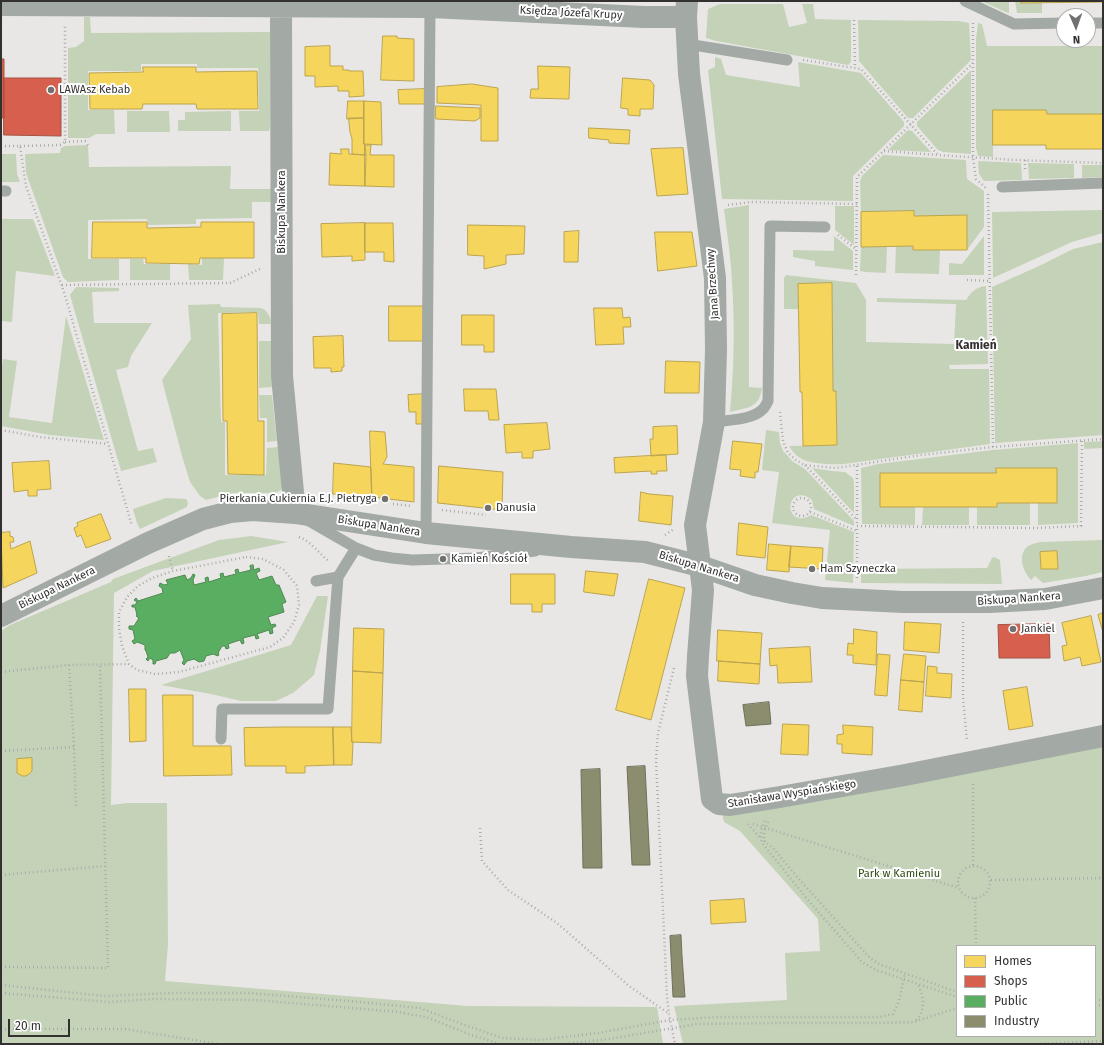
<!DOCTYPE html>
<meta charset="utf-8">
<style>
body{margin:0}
#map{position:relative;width:1104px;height:1045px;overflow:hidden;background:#e9e7e5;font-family:"Fira Sans",sans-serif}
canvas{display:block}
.frame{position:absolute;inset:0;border:2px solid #323130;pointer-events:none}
.legend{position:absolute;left:956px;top:945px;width:140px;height:92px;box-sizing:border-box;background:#fff;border:1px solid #adadac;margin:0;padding:5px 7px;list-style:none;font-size:12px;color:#323130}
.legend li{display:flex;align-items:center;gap:8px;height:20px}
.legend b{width:20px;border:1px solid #adadac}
.north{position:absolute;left:1056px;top:8px;width:40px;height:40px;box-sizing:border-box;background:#fff;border:1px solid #adadac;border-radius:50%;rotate:178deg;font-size:11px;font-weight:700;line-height:16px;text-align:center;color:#323130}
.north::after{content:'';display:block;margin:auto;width:14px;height:18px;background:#72716f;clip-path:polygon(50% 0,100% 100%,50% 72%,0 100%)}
.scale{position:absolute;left:8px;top:1019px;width:62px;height:18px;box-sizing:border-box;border:2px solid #323130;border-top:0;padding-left:5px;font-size:12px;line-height:14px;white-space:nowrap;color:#323130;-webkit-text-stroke:3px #fff;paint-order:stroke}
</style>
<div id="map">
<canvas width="1104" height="1045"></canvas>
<div class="frame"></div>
<ul class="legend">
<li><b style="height:11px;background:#f6d55c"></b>Homes</li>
<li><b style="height:11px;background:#d6604d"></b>Shops</li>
<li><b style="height:11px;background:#5aae61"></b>Public</li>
<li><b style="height:11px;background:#8c8c6e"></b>Industry</li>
</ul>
<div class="north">N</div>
<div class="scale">20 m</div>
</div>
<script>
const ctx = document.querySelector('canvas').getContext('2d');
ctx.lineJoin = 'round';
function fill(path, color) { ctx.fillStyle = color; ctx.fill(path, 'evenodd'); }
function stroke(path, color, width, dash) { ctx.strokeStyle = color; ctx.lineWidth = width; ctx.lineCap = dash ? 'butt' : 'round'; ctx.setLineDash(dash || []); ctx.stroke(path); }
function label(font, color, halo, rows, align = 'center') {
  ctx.font = font + ' "Fira Sans",sans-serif'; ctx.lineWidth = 4; ctx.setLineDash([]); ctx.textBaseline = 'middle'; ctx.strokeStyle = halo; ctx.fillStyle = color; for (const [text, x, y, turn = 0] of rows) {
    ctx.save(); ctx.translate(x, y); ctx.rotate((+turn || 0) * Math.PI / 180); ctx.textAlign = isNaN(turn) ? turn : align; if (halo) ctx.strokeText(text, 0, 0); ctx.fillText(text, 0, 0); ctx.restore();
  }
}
const green = new Path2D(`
 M 981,1 L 1009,1 L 1009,13 L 1008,13 Z
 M 1015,1 L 1021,1 L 1021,3 L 1042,3 L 1042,13 L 1017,13 Z
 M 720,4 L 783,4 L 789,27 L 807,23 L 802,4 L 813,4 L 815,19 L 851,20 L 851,62 L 848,65 L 716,41 L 706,38 L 708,9 Z
 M 84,17 L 90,17 L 91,33 L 270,32 L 270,127 L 269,131 L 240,131 L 239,111 L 259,111 L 258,68 L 197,68 L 197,64 L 141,64 L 141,71 L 88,71 L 88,110 L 114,110 L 115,134 L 96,134 L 89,138 L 68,138 L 68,48 L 76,47 L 84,41 Z
 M 858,20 L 958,21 L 969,23 L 971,60 L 913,118 L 908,118 L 859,61 Z
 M 978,23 L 982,24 L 987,46 L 1103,46 L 1103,114 L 993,145 L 993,157 L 978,156 L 976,148 L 976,39 Z
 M 715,57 L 721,59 L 726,75 L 800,87 L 798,62 L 861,73 L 904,122 L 904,126 L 853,176 L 853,201 L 722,199 L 708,70 L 715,67 Z
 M 971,70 L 971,154 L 943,152 L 938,150 L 917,126 L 917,122 Z
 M 127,111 L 169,111 L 170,132 L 127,132 Z
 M 231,111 L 231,131 L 178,131 L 178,120 L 185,120 L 185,112 Z
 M 908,130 L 912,131 L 931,152 L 888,150 Z
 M 88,145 L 89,167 L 231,166 L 230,189 L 271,189 L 271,202 L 252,202 L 252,218 L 196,219 L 196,224 L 148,225 L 147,219 L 88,220 L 88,259 L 119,259 L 119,280 L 68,282 L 63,277 L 26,173 L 25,154 L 60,153 L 61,148 L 65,146 Z
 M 1,154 L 16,154 L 17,174 L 20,182 L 1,182 Z
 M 883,155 L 966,160 L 967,179 L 984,191 L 984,227 L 967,250 L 967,215 L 914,216 L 913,211 L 861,212 L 860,182 L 862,176 Z
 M 978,161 L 1021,163 L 1022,180 L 984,181 L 979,174 Z
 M 1028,163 L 1074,164 L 1074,178 L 1029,179 Z
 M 1082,165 L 1103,165 L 1103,177 L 1082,178 Z
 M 749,205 L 749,387 L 762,388 C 759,409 748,407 730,412 C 734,369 735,326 732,282 C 731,258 727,233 724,209 Z
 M 835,206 L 854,206 L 854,245 L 835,230 Z
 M 1103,210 L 1103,233 L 1072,242 L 993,278 L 992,212 Z
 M 1,219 L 33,219 L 55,276 L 16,271 L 12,322 L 1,321 Z
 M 834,236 L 853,251 L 853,270 L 815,266 L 815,261 L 793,257 L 793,250 L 834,251 Z
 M 984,236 L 984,275 L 949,275 L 949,263 L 962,264 Z
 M 1103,242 L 1103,435 L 995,443 L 992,287 L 1039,266 L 1073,249 Z
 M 887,246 L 886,273 L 866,272 L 860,271 L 861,247 Z
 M 896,246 L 913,246 L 914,250 L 940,250 L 939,274 L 895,273 Z
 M 202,258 L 224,258 L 223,280 L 189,280 L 188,264 L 202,265 Z
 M 130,259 L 143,259 L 144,264 L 170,264 L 170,280 L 130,280 Z
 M 786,275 L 856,283 L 866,300 L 866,342 L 954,344 L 956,304 L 877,302 L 877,298 L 966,300 C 971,292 976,287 986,286 L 988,364 L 949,365 L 950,369 L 989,369 L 990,444 L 844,464 C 834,465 808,464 800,458 C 795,455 792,451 789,446 L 837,445 L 836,391 L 833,391 L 832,283 L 798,284 L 799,309 L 784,309 L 784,278 Z
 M 76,287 L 119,288 L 119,291 L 92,292 L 94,323 L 152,323 L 131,356 L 128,367 L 116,370 L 138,451 L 153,448 L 157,462 L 121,471 L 70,295 Z
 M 220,304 L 221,307 L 261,308 C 267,310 271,317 271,324 L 259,324 L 258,312 L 218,313 L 221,422 L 225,422 L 225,475 L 266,475 L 267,448 L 278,447 L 283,487 L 281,490 L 275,493 L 233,493 L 206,500 L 200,496 L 190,482 L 182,456 L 162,380 L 191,339 L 188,305 Z
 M 66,316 L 104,440 L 50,435 L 1,426 L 1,373 L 3,359 L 17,361 L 9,417 L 52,423 Z
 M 259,341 L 271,341 L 272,387 L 259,388 Z
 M 259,395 L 272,395 L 277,441 L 267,442 L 267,418 L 260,418 Z
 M 766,430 L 779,432 L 780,443 L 783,451 L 787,455 L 792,461 L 805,469 L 854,521 L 854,526 L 814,509 L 812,500 C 792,484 782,514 799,518 C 804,519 808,517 811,515 L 854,532 L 853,583 L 825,580 L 830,530 L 772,523 L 779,472 L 762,470 Z
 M 1103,441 L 1103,448 L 1084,449 L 1084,442 Z
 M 1078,443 L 1078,523 L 1038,525 L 1038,503 L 1057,503 L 1057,468 L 997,468 L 996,473 L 880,473 L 880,507 L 915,507 L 915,525 L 862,524 L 861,468 L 878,464 L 993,450 Z
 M 812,468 L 832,471 L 845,472 L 853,478 L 854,483 L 854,513 Z
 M 166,498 L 186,499 L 188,502 L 187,507 L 140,529 L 137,523 L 133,509 Z
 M 997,503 L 1030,503 L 1030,525 L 977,525 L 977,507 Z
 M 969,506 L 969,525 L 922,525 L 923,507 Z
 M 251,536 L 288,542 L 153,571 L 114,593 L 111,805 L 128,803 L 167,803 L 168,944 L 165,981 L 468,1006 L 657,1007 L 663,1044 L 1,1044 L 1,631 L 10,625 L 111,582 L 113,579 L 219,540 Z
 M 1103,540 L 1103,572 L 1086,576 L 1043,583 L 1035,576 L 1031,580 C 1024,572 1018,559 1025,549 C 1028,545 1035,543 1040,542 Z
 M 994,557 L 1000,560 L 1002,584 L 861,583 L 861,569 L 987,568 L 992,558 Z
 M 317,596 L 328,596 L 320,651 L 314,675 L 293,693 L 276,701 L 241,701 L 211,694 L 161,685 L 291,645 Z
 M 1103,743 L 1103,1044 L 683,1044 L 674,1006 L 787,1000 L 785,953 L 820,951 L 818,919 L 740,831 L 724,822 L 722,813 ZM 957,946 L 1095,946 L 1095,1036 L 957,1036 Z`);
const homes = new Path2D(`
 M 1021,1 L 1103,1 L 1103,2 L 1021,3 Z
 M 383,36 L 397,36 L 397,38 L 414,39 L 414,81 L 381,80 Z
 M 330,46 L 330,66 L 343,66 L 343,70 L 349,70 L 349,71 L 363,71 L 364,96 L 349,97 L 349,91 L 338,91 L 338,86 L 315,87 L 315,76 L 305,76 L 305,47 Z
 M 538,66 L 570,67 L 569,99 L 530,98 L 531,89 L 538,89 Z
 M 143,67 L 196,67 L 196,72 L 257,71 L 258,109 L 197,109 L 196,104 L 143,104 L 142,109 L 90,109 L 89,73 L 143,72 Z
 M 623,78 L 650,80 L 654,85 L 653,109 L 640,109 L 640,116 L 628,115 L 628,109 L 621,108 Z
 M 472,84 L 498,88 L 498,141 L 481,141 L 481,105 L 437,103 L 437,87 Z
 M 425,89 L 425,104 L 399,104 L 398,90 Z
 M 348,101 L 364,101 L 364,118 L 347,119 Z
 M 364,101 L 381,102 L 382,145 L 364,144 Z
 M 436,106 L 480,108 L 480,118 L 475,121 L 436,119 Z
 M 993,110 L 1046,110 L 1047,114 L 1103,114 L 1103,149 L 1046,149 L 1046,145 L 993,145 Z
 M 349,118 L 364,118 L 364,144 L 365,145 L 366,155 L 352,154 L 352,139 L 350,132 Z
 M 589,128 L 630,130 L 629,144 L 609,143 L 609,140 L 589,138 Z
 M 365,145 L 371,145 L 370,155 L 394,155 L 394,187 L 365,186 Z
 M 683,148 L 688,194 L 657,196 L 651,149 Z
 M 341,149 L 349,149 L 349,154 L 366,155 L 365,186 L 329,185 L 330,153 L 341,154 Z
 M 914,211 L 914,216 L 967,215 L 967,250 L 913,250 L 913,246 L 861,247 L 861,212 Z
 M 93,222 L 147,222 L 147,228 L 201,227 L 201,222 L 254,222 L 254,258 L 200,258 L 199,264 L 146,263 L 146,258 L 92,258 Z
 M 365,223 L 393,223 L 394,262 L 384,261 L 384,252 L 365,252 Z
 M 365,223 L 365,260 L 352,261 L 352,256 L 322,257 L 321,224 Z
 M 468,225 L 525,226 L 524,254 L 506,255 L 506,264 L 484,269 L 484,256 L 468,255 Z
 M 579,231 L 578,262 L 564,262 L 564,232 Z
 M 655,232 L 692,232 L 697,266 L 658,271 Z
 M 832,283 L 833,391 L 836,391 L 837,445 L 803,446 L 802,392 L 800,392 L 798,284 Z
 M 389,306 L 425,306 L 425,341 L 389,341 Z
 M 594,308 L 622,308 L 623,318 L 630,317 L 631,327 L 623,327 L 624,344 L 596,345 Z
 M 257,313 L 258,421 L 264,421 L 264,475 L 228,474 L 227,421 L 223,421 L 222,314 Z
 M 462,315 L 494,315 L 494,352 L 484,352 L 484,345 L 462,345 Z
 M 343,336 L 344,367 L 342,367 L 342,371 L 331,372 L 331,368 L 314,368 L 313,337 Z
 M 666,361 L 700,362 L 699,393 L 665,393 Z
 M 464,389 L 496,389 L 499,420 L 489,420 L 488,411 L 465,411 Z
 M 425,394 L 425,424 L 416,424 L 416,412 L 409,412 L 408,395 Z
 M 547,423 L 550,449 L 533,451 L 533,458 L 522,458 L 522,452 L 506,453 L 504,425 Z
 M 677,426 L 678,454 L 651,456 L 650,439 L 653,439 L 653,427 Z
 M 370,431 L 385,432 L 387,457 L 383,464 L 414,467 L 414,502 L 372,497 Z
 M 733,441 L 762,444 L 758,472 L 755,472 L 755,478 L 740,476 L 741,470 L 730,469 Z
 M 666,455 L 667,471 L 657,471 L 657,474 L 651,474 L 651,471 L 615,473 L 614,458 Z
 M 49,461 L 51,489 L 37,490 L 37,496 L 28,496 L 28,490 L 14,492 L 12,463 Z
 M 334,463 L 371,467 L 372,497 L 333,494 Z
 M 439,466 L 503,472 L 502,510 L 438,503 Z
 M 996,468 L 1057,468 L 1057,503 L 997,503 L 997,507 L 880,507 L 880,473 L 996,473 Z
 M 641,492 L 649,494 L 673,496 L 671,525 L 639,521 Z
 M 101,514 L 111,539 L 86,548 L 81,535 L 77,537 L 74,528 L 78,526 L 77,523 Z
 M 739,523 L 768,527 L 765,558 L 737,555 Z
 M 10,532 L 10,536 L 13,537 L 14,542 L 10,542 L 11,549 L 30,541 L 37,573 L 3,588 L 1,533 Z
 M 769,544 L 791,546 L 789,572 L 767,570 Z
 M 791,546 L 823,548 L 822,569 L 789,567 Z
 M 1057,551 L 1058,569 L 1041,569 L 1040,552 Z
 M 586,571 L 618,574 L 614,596 L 584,592 Z
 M 511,574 L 555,574 L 555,604 L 542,604 L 542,612 L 532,612 L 532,604 L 511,604 Z
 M 649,579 L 685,588 L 651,720 L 616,710 Z
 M 1103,613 L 1103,632 L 1098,615 Z
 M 1091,616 L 1101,662 L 1082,666 L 1080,657 L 1064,661 L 1062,646 L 1067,645 L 1062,623 Z
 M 905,622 L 941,624 L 939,653 L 904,650 Z
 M 354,628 L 384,629 L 383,673 L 353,671 Z
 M 854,629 L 877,632 L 876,665 L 853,663 L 853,655 L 847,655 L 848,643 L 853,644 Z
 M 718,630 L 762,633 L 760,664 L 717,661 Z
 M 810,647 L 812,682 L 778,683 L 777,665 L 770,666 L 769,649 Z
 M 878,654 L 890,655 L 887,696 L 875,695 Z
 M 904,654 L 926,656 L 924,682 L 901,680 Z
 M 719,661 L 760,664 L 759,684 L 718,681 Z
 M 928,666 L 937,667 L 937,673 L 952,674 L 951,698 L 926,696 Z
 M 353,671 L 383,673 L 381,743 L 352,742 Z
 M 901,680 L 924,682 L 922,712 L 899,710 Z
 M 1027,687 L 1033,726 L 1009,730 L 1003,691 Z
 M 129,689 L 146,689 L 146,741 L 130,742 Z
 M 163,695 L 193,695 L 193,746 L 231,746 L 232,775 L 164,776 Z
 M 783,724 L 809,725 L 808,755 L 781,754 Z
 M 843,725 L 873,727 L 872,755 L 842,753 L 842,744 L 837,744 L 837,735 L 843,734 Z
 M 283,727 L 333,727 L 334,765 L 305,766 L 305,773 L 286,773 L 286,766 L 245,766 L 244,728 Z
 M 333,727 L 351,727 L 352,742 L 353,742 L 352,765 L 334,765 Z
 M 32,758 L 32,771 L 29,774 L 26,776 L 22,776 L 17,773 L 17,759 Z
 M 744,899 L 746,922 L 711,924 L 710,901 Z`);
const shops = new Path2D(`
 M 1,59 L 4,59 L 4,118 L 1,118 Z
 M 4,78 L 61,78 L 61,136 L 4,135 Z
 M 1049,624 L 1050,658 L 999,658 L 998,625 Z`);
const public = new Path2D(`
 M 253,565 L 254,570 L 259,568 L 260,571 L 256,573 L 259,580 L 272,576 L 276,585 L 279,585 L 286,602 L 282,604 L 284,612 L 268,617 L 271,625 L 275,624 L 276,626 L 272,628 L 273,633 L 270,634 L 269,630 L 257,634 L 259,638 L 256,639 L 255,635 L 243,638 L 244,643 L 242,644 L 240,640 L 228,644 L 229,648 L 226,649 L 225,646 L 222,646 L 218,653 L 219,654 L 218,656 L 213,654 L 206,656 L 204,661 L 199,662 L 194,659 L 187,661 L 184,665 L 182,663 L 184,660 L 180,650 L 175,653 L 170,653 L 167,658 L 156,661 L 155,664 L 153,664 L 153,660 L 150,658 L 148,661 L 146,659 L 148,657 L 146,651 L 145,650 L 145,645 L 137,642 L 134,644 L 132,641 L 135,639 L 133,630 L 129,629 L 129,626 L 134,626 L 139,618 L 136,616 L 137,615 L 135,607 L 132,607 L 132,605 L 135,605 L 137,602 L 134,600 L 136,598 L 138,601 L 163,593 L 162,588 L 159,586 L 160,583 L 164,585 L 168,584 L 166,580 L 185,575 L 187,580 L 191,578 L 193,574 L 195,575 L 193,580 L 194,585 L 206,582 L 205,578 L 208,577 L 209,582 L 221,578 L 220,574 L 223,573 L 224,577 L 236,574 L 235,570 L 238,569 L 239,573 L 251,570 L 250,566 Z`);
const industry = new Path2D(`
 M 769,702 L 771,724 L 746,726 L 743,705 Z
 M 645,766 L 650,865 L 632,865 L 627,767 Z
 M 600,769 L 602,868 L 583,868 L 581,770 Z
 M 681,935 L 682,956 L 685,997 L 673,997 L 670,936 Z`);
const path = new Path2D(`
 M 854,20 L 855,68
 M 973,23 L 973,157 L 976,179 L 987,189
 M 803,60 L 861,69 L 938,155 L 1014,160 L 1103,163
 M 65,142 L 85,141 L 88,145
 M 1,146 L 20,146 L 26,186 L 64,292 L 132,526
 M 20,146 L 60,145 L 65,142 L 65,25
 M 884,151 L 937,155
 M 1025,160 L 1025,170
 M 988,194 L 993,447
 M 728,205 L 751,202 L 857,204
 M 838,235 L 856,249
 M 856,275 L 857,177 L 973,63
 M 967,280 L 989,281
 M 62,285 L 230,283 L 260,269
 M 780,412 L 783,441 L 788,453 L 796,460 L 804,465 L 836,468 L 921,455 L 993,447 L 1103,439
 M 1,430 L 40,437 L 108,444
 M 805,465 L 857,520
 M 857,466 L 857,526
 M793 507a9 9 0 1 1 18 0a9 9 0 1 1-18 0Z
 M 393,504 L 412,506
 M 442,510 L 486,515
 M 810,512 L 857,531
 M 665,535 L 674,529
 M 299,537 C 312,542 319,554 330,562
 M 169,556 L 173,571
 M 246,557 L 263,559 L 284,570 L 297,586 L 299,605 L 294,622 L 283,638 L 270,647 L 179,672 L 155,674 L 137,670 L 129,664 L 122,646 L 119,628 L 119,612 L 127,597 L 138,586 L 152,578 L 173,571 Z
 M 857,578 L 857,526 L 1036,528 L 1081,526 L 1082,440
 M 963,622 L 963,698 L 967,741
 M 69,665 L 74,747 L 76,808
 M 674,668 L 658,733 L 656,760 L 667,997 L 669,1014 L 675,1044
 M 1,672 L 69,665 L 129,664
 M 1,751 L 74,747
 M 973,784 L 973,865
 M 765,821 C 761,828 760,836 762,843 L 808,900 L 862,962 L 876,970 L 957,997
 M 748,824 L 760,838
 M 753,824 L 959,888
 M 480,828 L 482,861 L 508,890 L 557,923 L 629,986 L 668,1013
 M 764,841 L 773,848 L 798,878 L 870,958 L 879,964 L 957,992
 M 765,842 C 763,835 765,827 769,821
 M958 882a16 16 0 1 1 32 0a16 16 0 1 1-32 0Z
 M 1,875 L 105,866
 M 991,880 L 1103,878
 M 975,898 L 976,946
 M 1,967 L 108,968 L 100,664
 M 1,985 L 104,996 L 173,993 L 249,993 L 349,1001 L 420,1008 L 459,1023 L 502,1038 L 540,1040 L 598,1033 L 670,1020 L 717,1017 L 879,1017 L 893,1014 L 899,1001 L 905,973
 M 1,993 L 110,1002 L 153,999 L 255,1000 L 399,1012 L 429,1018 L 471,1035 L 501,1044
 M 1095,1000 L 1103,1000
 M 1095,1005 L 1103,1005
 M 916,1020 C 927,1009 923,996 918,984
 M 1,1030 L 10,1029 L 125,1029 L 219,1044
 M 561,1044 L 609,1039 L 697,1024 L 780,1023 L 877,1023 L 914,1022 L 957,1008
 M 1036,1044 L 1103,1041`);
const lane = new Path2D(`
 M 965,1 L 1014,24 L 1064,23
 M 1088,23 L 1103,23
 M 687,44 L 787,60
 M 1002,187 L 1103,183
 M 1,191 L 6,191
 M 714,422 C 728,420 753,420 763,409 C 765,407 767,403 768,401 L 770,226 L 825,227
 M 309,521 L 356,548 L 374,555 L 392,558 L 412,560 L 476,558 L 535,551
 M 426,533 L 430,7
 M 316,581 L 338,577
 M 221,739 L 222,709 L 328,709 L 338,577 L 356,548`);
const street = new Path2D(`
 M 687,1 L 686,17 L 689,74 L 715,278 L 716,349 L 714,422 L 695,525 L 703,590 L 698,656 L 697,676 L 712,799 L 719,804 L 730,805 L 780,797 L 905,775 L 1103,736
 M 1,5 L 430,7 L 644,17 L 686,17
 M 281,6 L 282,376 L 295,513
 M 1,616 L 148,543 L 203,519 L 230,512 L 253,510 L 295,513 L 426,533 L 571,547 L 645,552 L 700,566 L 755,585 L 792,593 L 822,598 L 903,602 L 989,602 L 1045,599 L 1103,588`);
const markers = [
 [51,90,4,"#72716f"],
 [385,499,4,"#72716f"],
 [488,508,4,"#72716f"],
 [443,559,4,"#72716f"],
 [812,569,4,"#72716f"],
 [1013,629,4,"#72716f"]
];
const streetNames = [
 ["Księdza Józefa Krupy",571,13,3],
 ["Biskupa Nankera",282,212,-90],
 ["Jana Brzechwy",713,284,-94],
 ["Biskupa Nankera",379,526,9],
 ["Biskupa Nankera",699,567,17],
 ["Biskupa Nankera",57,588,-26],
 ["Biskupa Nankera",1019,599,-4],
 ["Stanisława Wyspiańskiego",792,794,-9]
];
const poiNames = [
 ["LAWAsz Kebab",59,90],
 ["Pierkania Cukiernia E.J. Pietryga",377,499,"right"],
 ["Danusia",496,508],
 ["Kamień Kościół",451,559],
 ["Ham Szyneczka",820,569],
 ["Jankiel",1021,629]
];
const parkNames = [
 ["Park w Kamieniu",899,874]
];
const neighbourhoodNames = [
 ["Kamień",976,346]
];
fill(green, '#c4d2b8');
fill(homes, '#f6d55c');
stroke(homes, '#bba44f', 1);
fill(shops, '#d6604d');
stroke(shops, '#a55244', 1);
fill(public, '#5aae61');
stroke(public, '#4e8852', 1);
fill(industry, '#8c8c6e');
stroke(industry, '#71715b', 1);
stroke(path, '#aaaca9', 2.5, [1, 3]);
stroke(lane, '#a3a9a4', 11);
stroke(street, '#a3a9a4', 22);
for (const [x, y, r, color] of markers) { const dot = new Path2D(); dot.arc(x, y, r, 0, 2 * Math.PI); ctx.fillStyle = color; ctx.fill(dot); stroke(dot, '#fff', 1.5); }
label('11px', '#323130', '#fff', streetNames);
label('11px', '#323130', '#fff', poiNames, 'left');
label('11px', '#2b4910', '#fff', parkNames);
label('bold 12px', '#323130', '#fff', neighbourhoodNames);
</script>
